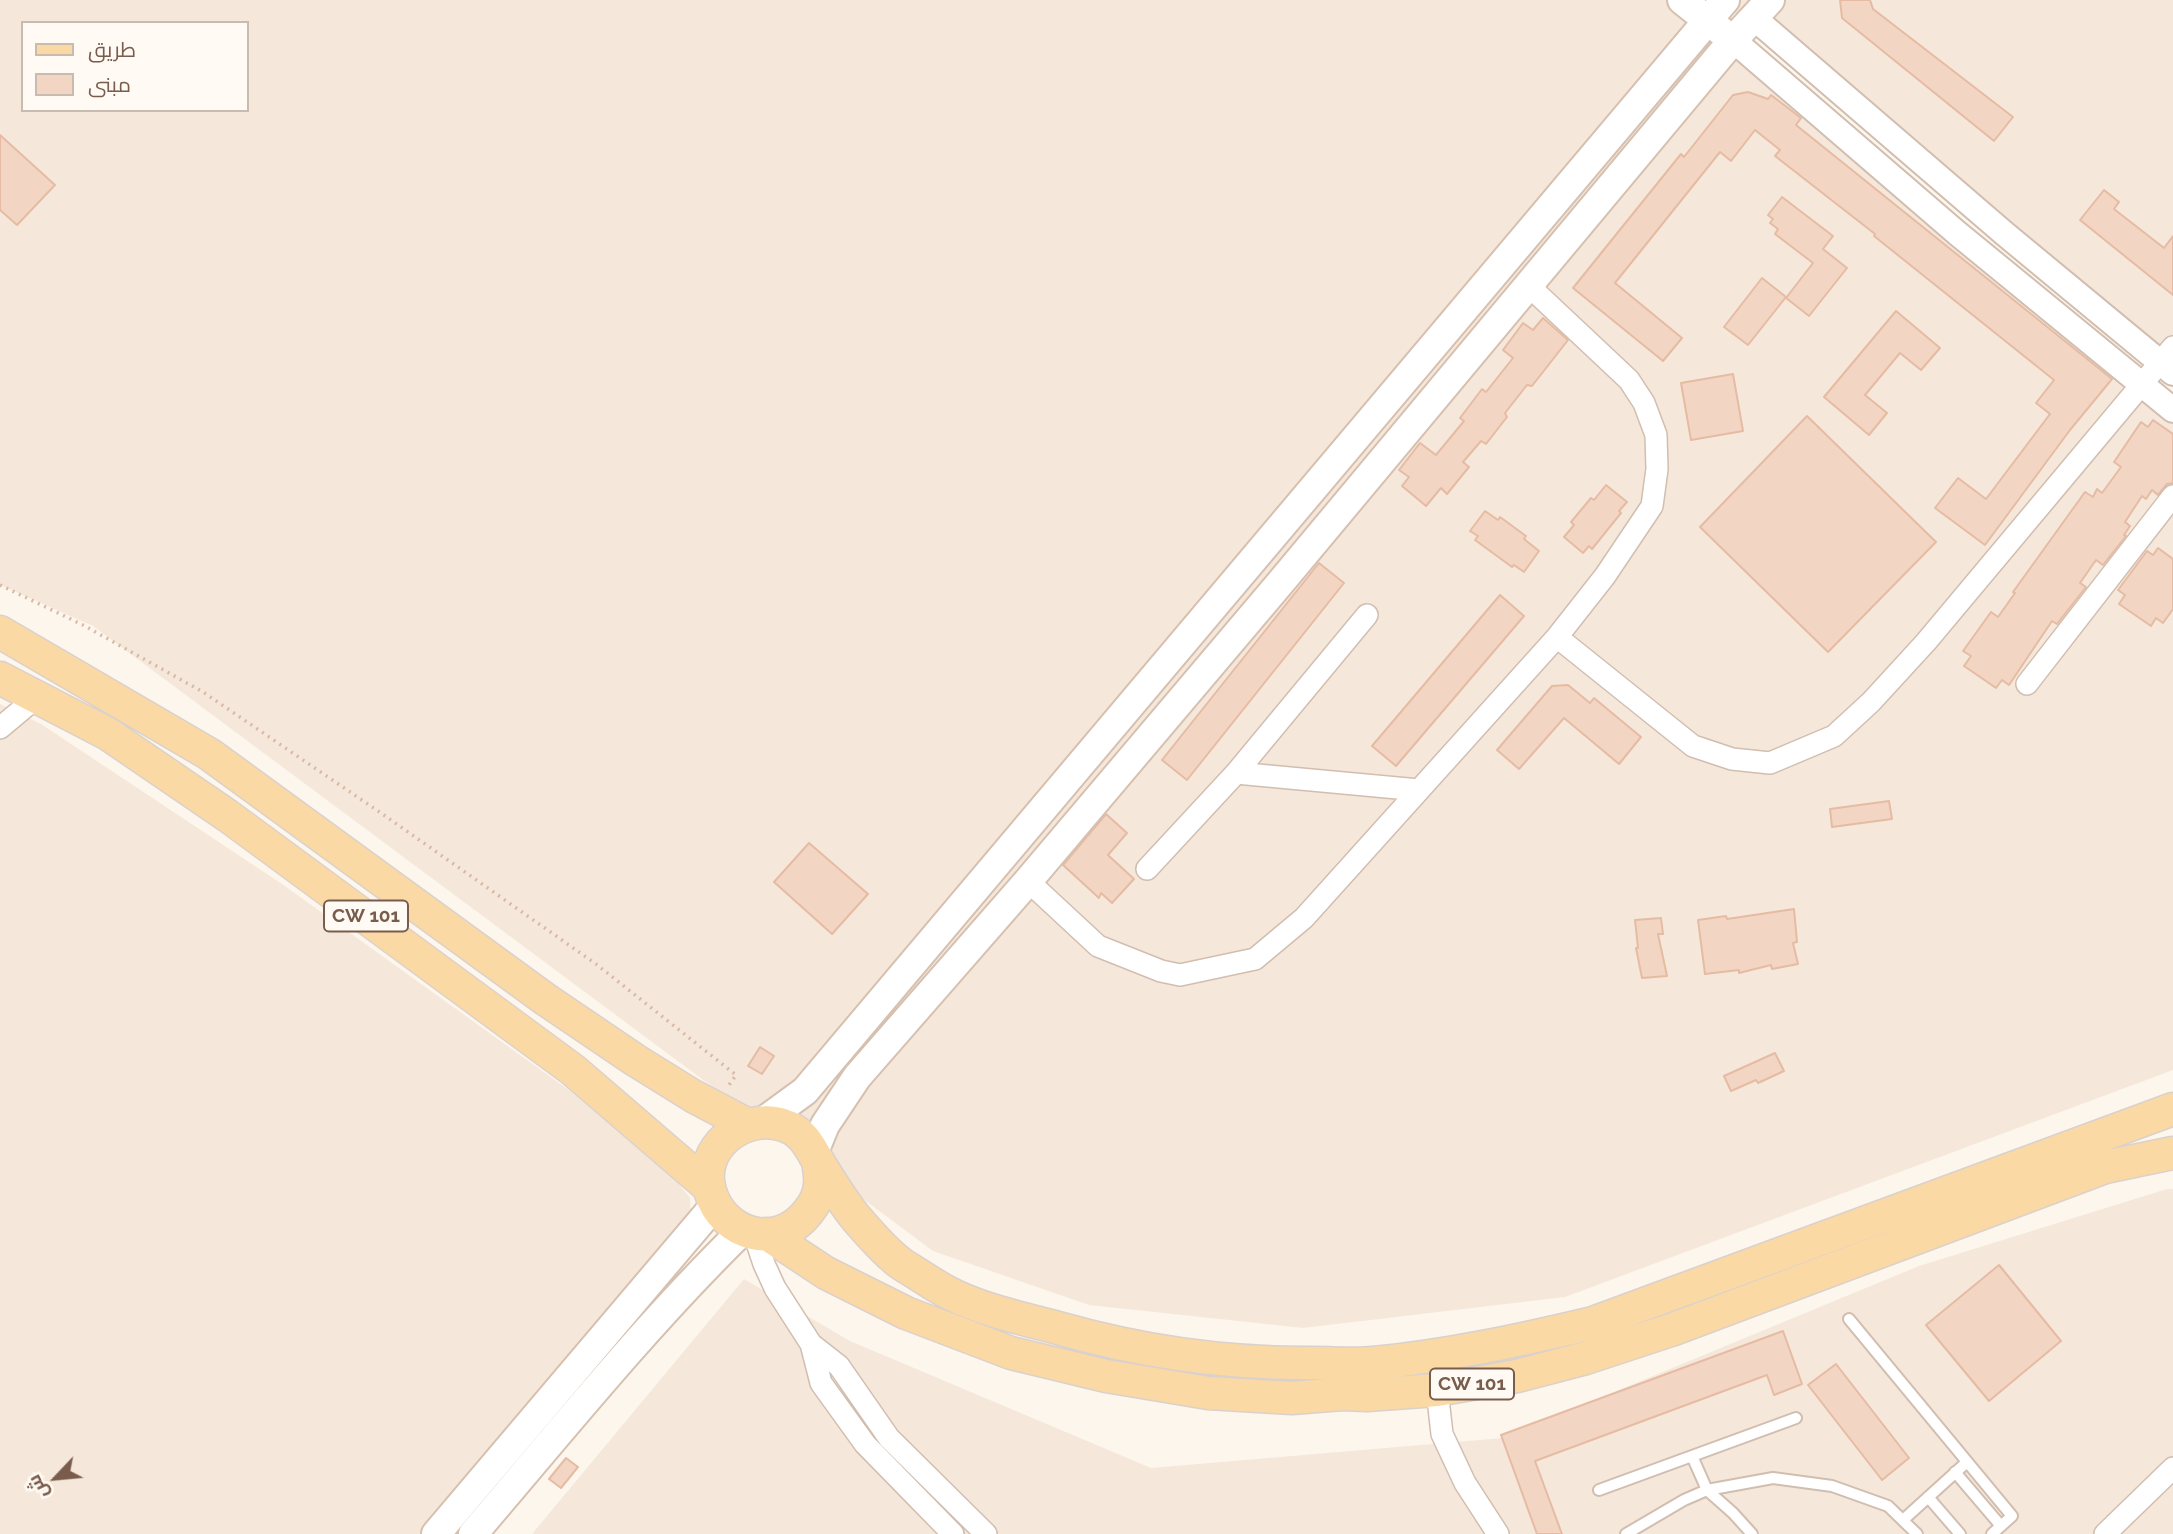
<!DOCTYPE html>
<meta charset="utf-8">
<style>
body{margin:0}
#map{position:relative;width:2173px;height:1534px;overflow:hidden;background:#fdf6ec;font-family:Raleway,Cairo,sans-serif}
canvas{display:block}
.legend{position:absolute;left:21px;top:21px;width:228px;height:91px;box-sizing:border-box;background:#fffaf3;border:2px solid #cabbb1;margin:0;padding:9px 12px;list-style:none;font-size:21px;color:#7a5c4d}
.legend li{display:flex;align-items:center;gap:14px;height:35px}
.legend b{width:35px;border:2px solid #cabbb1}
.north{position:absolute;left:21px;top:1443px;width:70px;height:70px;-webkit-text-stroke:5px #fffaf3;paint-order:stroke;rotate:244deg;font-size:19px;font-weight:700;line-height:28px;text-align:center;color:#7a5c4d}
.north::after{content:'';display:block;margin:auto;width:24px;height:32px;background:#7a5c4d;clip-path:polygon(50% 0,100% 100%,50% 72%,0 100%)}
</style>
<div id="map">
<canvas width="2173" height="1534"></canvas>
<ul class="legend">
<li><b style="height:9px;background:#fbd9a5"></b>طريق</li>
<li><b style="height:19px;background:#f3d5c3"></b>مبنى</li>
</ul>
<div class="north">ش</div>
</div>
<script>
const ctx = document.querySelector('canvas').getContext('2d');
ctx.lineJoin = 'round';
function fill(path, color) { ctx.fillStyle = color; ctx.fill(path, 'evenodd'); }
function stroke(path, color, width, dash) { ctx.strokeStyle = color; ctx.lineWidth = width; ctx.lineCap = dash ? 'butt' : 'round'; ctx.setLineDash(dash || []); ctx.stroke(path); }
function label(font, color, halo, rows, align = 'center') {
  ctx.font = font + ' Raleway,sans-serif'; ctx.lineWidth = 5; ctx.setLineDash([]); ctx.textBaseline = 'middle'; ctx.strokeStyle = halo; ctx.fillStyle = color; for (const [text, x, y, turn = 0] of rows) {
    ctx.save(); ctx.translate(x, y); ctx.rotate((+turn || 0) * Math.PI / 180); ctx.textAlign = isNaN(turn) ? turn : align; if (halo) ctx.strokeText(text, 0, 0); ctx.fillText(text, 0, 0); ctx.restore();
  }
}
const residential = new Path2D(`
 M 0,0 L 1675,0 L 2173,413 L 2173,1070 L 1565,1297 L 1303,1328 L 1089,1305 L 933,1251 L 93,626 L 0,585 ZM 23,23 L 247,23 L 247,110 L 23,110 Z
 M 1719,0 L 2173,0 L 2173,381 L 1723,3 Z
 M 0,704 L 41,724 L 282,884 L 573,1093 L 673,1176 L 690,1198 L 691,1215 L 425,1534 L 0,1534 Z
 M 2167,1189 L 2173,1189 L 2173,1534 L 532,1534 L 744,1279 L 850,1341 L 1151,1468 L 1503,1438 L 1919,1266 Z`);
const building = new Path2D(`
 M 1840,0 L 1870,0 L 1873,9 L 2013,117 L 1994,141 L 1842,18 Z
 M 1748,92 L 1768,99 L 1771,95 L 1801,118 L 1796,125 L 2112,379 L 2070,430 L 1985,545 L 1935,508 L 1958,478 L 1986,499 L 2050,414 L 2036,403 L 2054,380 L 1874,236 L 1875,234 L 1775,156 L 1780,150 L 1755,130 L 1731,161 L 1720,152 L 1615,283 L 1682,338 L 1663,361 L 1573,288 L 1681,154 L 1684,157 L 1733,95 Z
 M 0,135 L 55,185 L 17,225 L 0,210 Z
 M 2104,190 L 2119,202 L 2114,209 L 2164,248 L 2173,236 L 2173,295 L 2080,220 Z
 M 1782,197 L 1833,236 L 1823,249 L 1847,268 L 1809,316 L 1786,298 L 1813,263 L 1775,234 L 1778,229 L 1770,223 L 1773,219 L 1768,215 Z
 M 1762,278 L 1786,297 L 1748,345 L 1724,327 Z
 M 1896,311 L 1940,348 L 1921,370 L 1900,353 L 1865,395 L 1887,413 L 1869,435 L 1824,397 Z
 M 1543,318 L 1568,340 L 1532,386 L 1527,385 L 1505,413 L 1507,417 L 1486,444 L 1481,441 L 1463,462 L 1469,467 L 1447,494 L 1441,488 L 1426,506 L 1402,486 L 1409,477 L 1399,470 L 1420,443 L 1436,455 L 1464,421 L 1460,418 L 1482,389 L 1486,392 L 1513,358 L 1503,350 L 1523,323 L 1533,330 Z
 M 1733,374 L 1743,431 L 1691,440 L 1681,383 Z
 M 1807,416 L 1936,542 L 1828,652 L 1700,527 Z
 M 2153,420 L 2173,434 L 2173,483 L 2167,484 L 2158,495 L 2152,490 L 2146,499 L 2142,496 L 2125,522 L 2130,526 L 2124,535 L 2126,536 L 2103,565 L 2096,560 L 2080,583 L 2086,587 L 2057,624 L 2052,621 L 2009,685 L 2002,680 L 1996,688 L 1964,666 L 1971,656 L 1963,651 L 1991,612 L 1998,617 L 2015,593 L 2013,592 L 2085,492 L 2093,497 L 2097,489 L 2102,493 L 2121,467 L 2114,462 L 2141,422 L 2148,427 Z
 M 1606,485 L 1627,502 L 1619,511 L 1621,513 L 1592,549 L 1589,546 L 1583,553 L 1564,537 L 1574,525 L 1571,522 L 1591,498 L 1594,500 Z
 M 1485,511 L 1498,520 L 1500,517 L 1526,536 L 1524,539 L 1539,551 L 1524,572 L 1514,565 L 1512,567 L 1475,540 L 1478,536 L 1470,531 Z
 M 2158,548 L 2173,559 L 2173,609 L 2163,623 L 2156,618 L 2151,626 L 2119,604 L 2125,595 L 2118,590 L 2147,551 L 2153,555 Z
 M 1319,563 L 1344,583 L 1187,780 L 1162,760 Z
 M 1500,595 L 1524,616 L 1396,766 L 1372,746 Z
 M 1568,685 L 1590,703 L 1594,698 L 1641,737 L 1619,764 L 1564,718 L 1519,769 L 1497,750 L 1552,686 Z
 M 1889,801 L 1892,819 L 1832,827 L 1830,809 Z
 M 1106,814 L 1127,833 L 1108,855 L 1134,879 L 1112,903 L 1101,893 L 1099,898 L 1063,865 Z
 M 809,843 L 868,894 L 832,934 L 774,882 Z
 M 1794,909 L 1797,942 L 1793,943 L 1798,964 L 1772,969 L 1771,965 L 1739,973 L 1739,970 L 1705,974 L 1698,920 L 1726,916 L 1727,919 Z
 M 1661,918 L 1663,934 L 1658,934 L 1667,976 L 1642,978 L 1636,948 L 1638,948 L 1635,920 Z
 M 760,1047 L 774,1056 L 762,1074 L 748,1066 Z
 M 1775,1053 L 1784,1071 L 1758,1083 L 1756,1080 L 1731,1091 L 1724,1076 Z
 M 1999,1265 L 2061,1341 L 1989,1401 L 1926,1325 Z
 M 1783,1331 L 1802,1384 L 1774,1395 L 1767,1375 L 1535,1461 L 1562,1534 L 1537,1534 L 1501,1435 Z
 M 1836,1364 L 1909,1458 L 1882,1480 L 1808,1385 Z
 M 566,1458 L 578,1467 L 561,1488 L 549,1479 Z`);
const path = new Path2D(`
 M 0,585 L 83,625 L 203,692 L 381,813 L 596,964 L 736,1075 L 727,1088`);
const service = new Path2D(`
 M 1849,1319 L 2012,1516 L 1992,1534
 M 1692,1456 L 1796,1418
 M 1955,1472 L 2001,1526
 M 1599,1490 L 1692,1456 L 1707,1490 L 1733,1513 L 1752,1534
 M 1928,1497 L 1960,1534
 M 1903,1520 L 1967,1462
 M 1626,1534 L 1684,1500 L 1707,1490 L 1773,1478 L 1832,1486 L 1888,1506 L 1917,1534`);
const minor = new Path2D(`
 M 1529,286 L 1629,380 L 1644,403 L 1656,435 L 1657,469 L 1652,506 L 1605,576 L 1557,637 L 1693,746 L 1732,759 L 1770,763 L 1834,736 L 1871,702 L 1926,642 L 2173,347
 M 2027,684 L 2173,496
 M 0,728 L 37,697
 M 1236,773 L 1367,615
 M 1147,869 L 1236,773 L 1419,790
 M 1028,881 L 1098,946 L 1161,971 L 1180,975 L 1255,959 L 1304,918 L 1557,637
 M 754,1234 L 764,1264 L 775,1288 L 811,1344 L 821,1383 L 865,1444 L 953,1534
 M 811,1344 L 839,1366 L 889,1438 L 986,1534
 M 1437,1390 L 1442,1434 L 1465,1483 L 1498,1534
 M 2105,1534 L 2173,1468`);
const tertiary = new Path2D(`
 M 1754,18 L 2005,234 L 2173,373
 M 1733,40 L 1957,233 L 2173,410`);
const secondary = new Path2D(`
 M 1682,0 L 1721,31
 M 764,1121 L 805,1091 L 1725,0
 M 814,1152 L 825,1125 L 857,1077 L 1028,881 L 1281,582 L 1733,40 L 1770,0
 M 436,1534 L 715,1205
 M 473,1534 C 561,1431 646,1325 743,1230`);
const primary = new Path2D(`
 M 0,632 L 209,754 L 545,999 L 635,1060 L 693,1096 L 746,1124
 M 0,678 L 108,734 L 228,816 L 573,1070 L 709,1187
 M 818,1161 C 819,1169 821,1178 820,1185 C 819,1195 814,1205 808,1212 C 778,1251 723,1236 710,1191 C 697,1148 744,1112 783,1125 C 803,1131 810,1147 819,1163 C 830,1181 843,1202 856,1218 C 868,1232 888,1255 903,1265 C 920,1275 937,1288 955,1296 C 987,1311 1024,1319 1058,1328 C 1142,1352 1227,1364 1314,1363 C 1334,1363 1354,1365 1374,1363 C 1448,1356 1521,1340 1593,1323 L 2173,1109
 M 767,1234 L 826,1273 L 906,1313 L 1011,1353 L 1106,1376 L 1208,1393 L 1292,1398 L 1342,1394 L 1367,1395 L 1437,1390 L 1517,1376 L 1586,1358 L 1671,1330 L 2105,1167 L 2173,1153`);
const shields = [
 [366,916,84],
 [1472,1384,84]
];
const shieldNames = [
 ["CW 101",366,916],
 ["CW 101",1472,1384]
];
fill(residential, '#f5e8da');
fill(building, '#f3d5c3');
stroke(building, '#e6bba3', 2);
stroke(service, '#d1beb0', 14);
stroke(minor, '#d1beb0', 24);
stroke(tertiary, '#d1beb0', 28);
stroke(secondary, '#d6c0b0', 32);
stroke(primary, '#dad1cd', 35);
stroke(path, '#d9b8a5', 3.5, [2, 5]);
stroke(service, '#fff', 10);
stroke(minor, '#fff', 21);
stroke(tertiary, '#fff', 24);
stroke(secondary, '#fff', 28);
stroke(primary, '#fbd9a5', 32);
for (const [x, y, w] of shields) { const box = new Path2D(); box.roundRect(x - w / 2, y - 15.5, w, 31, 5); ctx.fillStyle = '#fffaf3'; ctx.fill(box); stroke(box, '#7a5c4d', 2); }
label('bold 19px', '#7a5c4d', null, shieldNames);
</script>
